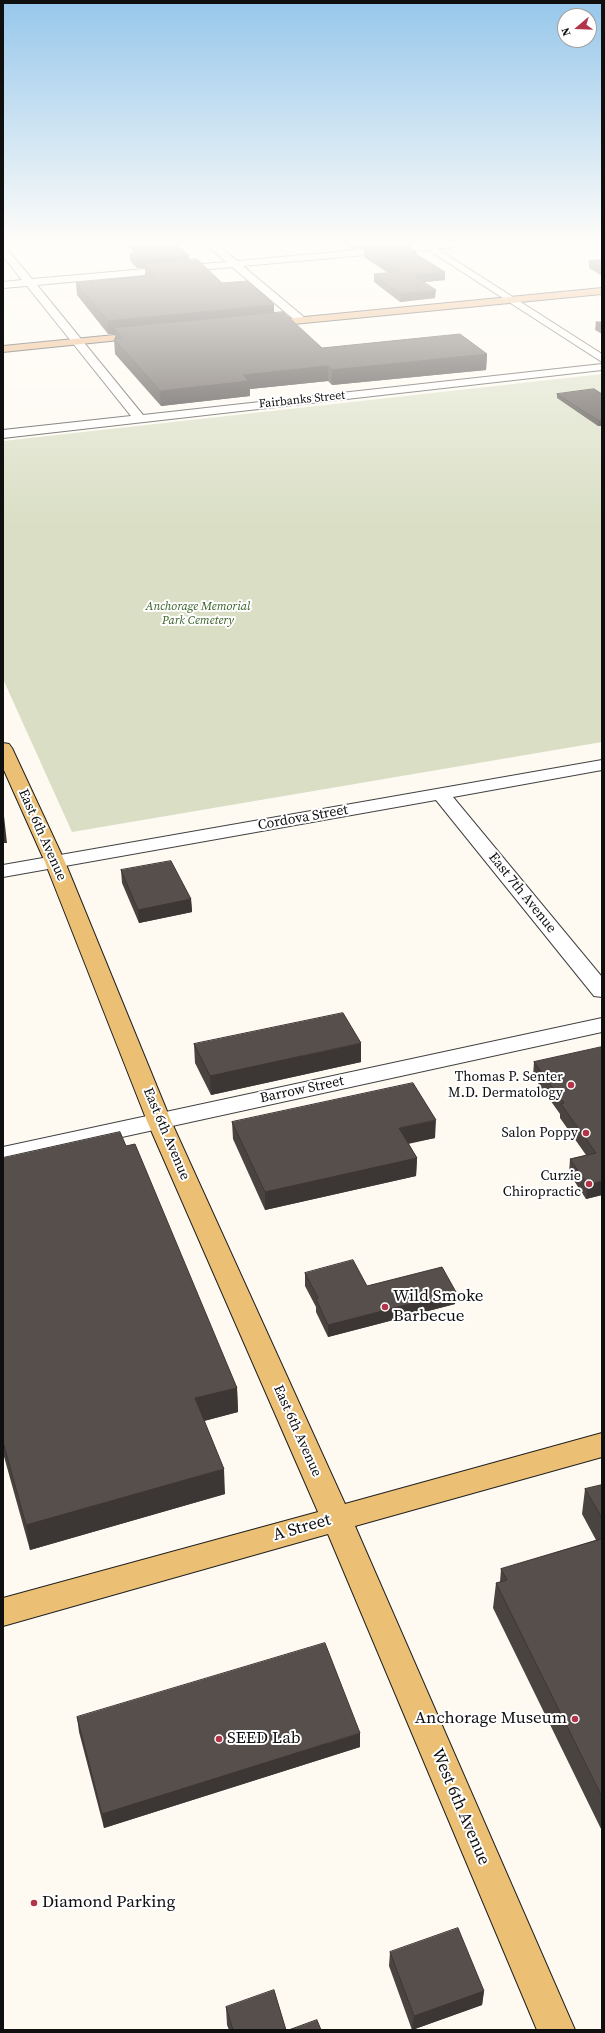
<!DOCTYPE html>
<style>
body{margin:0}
#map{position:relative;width:605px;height:2033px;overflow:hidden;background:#fefaf2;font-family:"Source Serif 4",serif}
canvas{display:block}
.frame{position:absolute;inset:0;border:4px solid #0f0f0f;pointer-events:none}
.north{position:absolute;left:557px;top:8px;width:40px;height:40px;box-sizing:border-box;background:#fff;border:1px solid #9f9f9f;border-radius:50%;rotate:251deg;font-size:11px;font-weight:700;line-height:16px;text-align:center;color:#0f0f0f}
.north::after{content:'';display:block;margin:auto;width:14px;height:18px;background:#b13449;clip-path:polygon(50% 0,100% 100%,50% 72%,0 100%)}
</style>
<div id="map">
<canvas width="605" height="2033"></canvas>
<div class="frame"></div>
<div class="north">N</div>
</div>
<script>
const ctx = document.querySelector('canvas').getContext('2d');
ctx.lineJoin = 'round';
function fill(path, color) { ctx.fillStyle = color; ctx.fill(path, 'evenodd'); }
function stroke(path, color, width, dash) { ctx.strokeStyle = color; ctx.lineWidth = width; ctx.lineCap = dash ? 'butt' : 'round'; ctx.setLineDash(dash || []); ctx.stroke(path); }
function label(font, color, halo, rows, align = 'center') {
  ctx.font = font + ' "Source Serif 4",serif'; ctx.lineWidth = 4; ctx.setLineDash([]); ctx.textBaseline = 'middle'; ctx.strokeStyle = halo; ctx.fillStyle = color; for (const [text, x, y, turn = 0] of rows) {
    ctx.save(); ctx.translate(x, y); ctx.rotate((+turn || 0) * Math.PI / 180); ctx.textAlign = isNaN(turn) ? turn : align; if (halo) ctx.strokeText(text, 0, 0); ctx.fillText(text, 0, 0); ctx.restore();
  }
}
const cemetery = new Path2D(`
 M 602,374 L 602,742 L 72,832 L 3,679 L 3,441 Z`);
const minor = new Path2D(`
 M 206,244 L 217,244 L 237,261 L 423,244 L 459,244 L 454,247 L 243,266 L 305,318 L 306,320 L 301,323 L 297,322 L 232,267 L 37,285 L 143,415 L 602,364 L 602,370 L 3,438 L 3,430 L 131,416 L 27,286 L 3,288 L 3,282 L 22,280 L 3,256 L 3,247 L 6,248 L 32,279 L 226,262 Z
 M 602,760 L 602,770 L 453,797 L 602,977 L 602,997 L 594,996 L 436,800 L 3,877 L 3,865 Z
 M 602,1018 L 602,1032 L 3,1163 L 3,1147 Z`);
const tertiary = new Path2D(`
 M 419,244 L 430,244 L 602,354 L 602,362 Z`);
const primary = new Path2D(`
 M 3,743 L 9,744 L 12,748 L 65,862 L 171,1121 L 345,1504 L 602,1433 L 602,1457 L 355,1526 L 575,2030 L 537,2030 L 328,1534 L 3,1626 L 3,1598 L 318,1512 L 147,1121 L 45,862 L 3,768 Z`);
const trunk = new Path2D(`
 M 602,288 L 602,294 L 263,327 L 258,324 L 263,321 Z
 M 145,332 L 150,335 L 149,337 L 3,352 L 3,346 Z`);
const wall = new Path2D(`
 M 126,244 L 177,244 L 189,256 L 189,260 L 222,283 L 271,303 L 274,313 L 322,348 L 487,354 L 486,370 L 332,385 L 328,381 L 250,389 L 250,396 L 161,406 L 115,354 L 114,339 L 115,339 L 115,334 L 108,334 L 77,295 L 76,283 L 145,276 L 145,268 L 137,268 L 130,261 L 130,253 L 135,253 Z
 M 346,244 L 395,244 L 395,245 L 353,249 Z
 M 364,249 L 416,254 L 445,280 L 424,282 L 435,298 L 400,302 L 374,282 L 374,274 L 388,273 L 364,257 Z
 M 602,260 L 602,276 L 589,268 L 589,261 Z
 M 596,322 L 602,322 L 602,334 L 595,330 Z
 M 557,394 L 602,394 L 602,426 L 598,426 L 557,398 Z
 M 121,870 L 191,899 L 192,912 L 139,923 L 122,883 Z
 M 194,1044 L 361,1062 L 211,1095 L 195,1063 Z
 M 602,1047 L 602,1195 L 586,1199 L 569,1173 L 570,1159 L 586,1155 L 560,1118 L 560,1114 L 533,1076 L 534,1062 Z
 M 232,1122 L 435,1138 L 408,1143 L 417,1158 L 416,1176 L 265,1210 L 233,1139 Z
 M 126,1146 L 237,1388 L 238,1412 L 204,1421 L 225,1494 L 30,1550 L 3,1453 L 3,1158 Z
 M 305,1273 L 367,1286 L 455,1304 L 328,1337 L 316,1312 L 316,1307 L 305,1286 Z
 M 602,1485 L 602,1831 L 493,1608 L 496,1583 L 500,1582 L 501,1569 L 596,1540 L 582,1514 L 585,1489 Z
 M 77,1717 L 360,1747 L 104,1828 L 79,1732 Z
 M 390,1952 L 484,1991 L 482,2005 L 412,2030 L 389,1966 Z
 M 226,2007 L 286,2030 L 229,2030 L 227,2025 Z`);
const shadedWall = new Path2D(`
 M 353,244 L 395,244 L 395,245 L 353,249 Z
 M 411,251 L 416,251 L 416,259 Z
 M 189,256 L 190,264 L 145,264 L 145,268 L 137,268 L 137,260 Z
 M 445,272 L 445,280 L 413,283 L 413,275 Z
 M 436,290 L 435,298 L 400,302 L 400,294 Z
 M 271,301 L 271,305 L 274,305 L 274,318 L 114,328 L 115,334 L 108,334 L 108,321 Z
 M 487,354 L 486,370 L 332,385 L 332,370 Z
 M 328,366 L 328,381 L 250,389 L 250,396 L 161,406 L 160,391 L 243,375 Z
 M 599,421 L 602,421 L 602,426 L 598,426 Z
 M 4,816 L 7,843 L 3,843 L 3,817 Z
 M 191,899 L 192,912 L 139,923 L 138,910 Z
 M 361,1043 L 361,1062 L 211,1095 L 210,1076 Z
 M 436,1120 L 435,1138 L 399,1146 L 399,1128 Z
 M 417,1158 L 416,1176 L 265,1210 L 265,1192 Z
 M 602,1181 L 602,1195 L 586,1199 L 588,1185 Z
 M 456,1292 L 455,1304 L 328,1337 L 328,1325 Z
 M 237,1388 L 238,1412 L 196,1423 L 195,1398 Z
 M 224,1469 L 225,1494 L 30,1550 L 26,1525 Z
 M 360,1733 L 360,1747 L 104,1828 L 102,1814 Z
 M 484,1991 L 482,2005 L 412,2030 L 414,2016 Z`);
const building = new Path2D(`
 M 133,244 L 177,244 L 189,256 L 137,260 L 130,253 L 141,252 Z
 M 407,245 L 416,251 L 411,251 L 445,272 L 413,275 L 436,290 L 400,294 L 374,274 L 398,272 L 364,249 Z
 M 197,259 L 222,283 L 248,281 L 271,301 L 270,301 L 274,305 L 108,321 L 76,283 L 155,275 L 145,264 Z
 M 602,260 L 602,268 L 589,261 Z
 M 283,312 L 322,348 L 460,334 L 487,354 L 332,370 L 328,366 L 243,375 L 249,381 L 160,391 L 114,339 L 123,338 L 114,328 Z
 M 596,322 L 602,322 L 602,326 Z
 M 594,389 L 602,394 L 602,421 L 599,421 L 557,394 Z
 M 171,861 L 191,899 L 138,910 L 121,870 Z
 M 343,1013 L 361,1043 L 210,1076 L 194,1044 Z
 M 602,1047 L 602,1181 L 588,1185 L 570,1159 L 596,1153 L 561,1104 L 564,1103 L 534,1062 Z
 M 413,1083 L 436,1120 L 399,1128 L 417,1158 L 265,1192 L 232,1122 Z
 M 120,1132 L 126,1146 L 135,1144 L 237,1388 L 195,1398 L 224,1469 L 26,1525 L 3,1442 L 3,1158 Z
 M 353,1260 L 367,1286 L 442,1267 L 456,1292 L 328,1325 L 316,1299 L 318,1298 L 305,1273 Z
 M 602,1485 L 602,1518 L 585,1489 Z
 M 602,1539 L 602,1797 L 496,1583 L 507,1580 L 501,1569 Z
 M 325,1643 L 360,1733 L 102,1814 L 77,1717 Z
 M 458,1928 L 484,1991 L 414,2016 L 390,1952 Z
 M 274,1990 L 286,2030 L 233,2030 L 226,2007 Z
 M 317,2020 L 321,2030 L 289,2030 Z`);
const markers = [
 [571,1085,4,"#b13449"],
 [586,1133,4,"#b13449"],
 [589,1184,4,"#b13449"],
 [385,1307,4,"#b13449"],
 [575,1719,4,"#b13449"],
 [219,1739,4,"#b13449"],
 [34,1903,4,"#b13449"]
];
const farStreetnames = [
 ["Fairbanks Street",302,400,-6]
];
const farParknames = [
 ["Anchorage Memorial",198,607],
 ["Park Cemetery",198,621]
];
const streetNames = [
 ["Cordova Street",303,818,-10],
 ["East 6th Avenue",42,835,66],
 ["East 7th Avenue",522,893,51],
 ["Barrow Street",302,1090,-12],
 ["East 6th Avenue",166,1134,67],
 ["East 6th Avenue",297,1431,66]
];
const poiNames = [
 ["Thomas P. Senter",563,1077],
 ["M.D. Dermatology",563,1093],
 ["Salon Poppy",578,1133],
 ["Curzie",581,1176],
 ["Chiropractic",581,1192]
];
const nearPoinames = [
 ["Wild Smoke",393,1297],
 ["Barbecue",393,1317],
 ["Anchorage Museum",567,1719,"right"],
 ["SEED Lab",227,1739],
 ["Diamond Parking",42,1903]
];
const nearStreetnames = [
 ["A Street",302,1528,-16],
 ["West 6th Avenue",460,1807,67]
];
fill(cemetery, '#d9dec4');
stroke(minor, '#424242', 2);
stroke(tertiary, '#424242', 2);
stroke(primary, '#202020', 2);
stroke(trunk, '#202020', 2);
fill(minor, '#fff');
fill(tertiary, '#fff');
fill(primary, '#ebc074');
fill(trunk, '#e8a96e');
fill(wall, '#4a4441');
fill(shadedWall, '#3c3735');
fill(building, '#564f4c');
stroke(building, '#3c3735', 1);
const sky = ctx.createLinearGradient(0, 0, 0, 529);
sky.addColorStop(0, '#96c7eb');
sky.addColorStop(0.46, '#fffdf9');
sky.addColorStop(1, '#fffdf900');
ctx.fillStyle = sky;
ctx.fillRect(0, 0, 605, 529);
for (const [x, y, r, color] of markers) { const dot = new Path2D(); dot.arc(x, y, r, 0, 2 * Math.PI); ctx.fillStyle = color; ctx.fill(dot); stroke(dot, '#fff', 1.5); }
label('12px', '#0f0f0f', '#fff', farStreetnames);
label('italic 12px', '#386025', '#fff', farParknames);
label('14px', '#0f0f0f', '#fff', streetNames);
label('14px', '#0f0f0f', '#fff', poiNames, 'right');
label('17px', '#0f0f0f', '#fff', nearPoinames, 'left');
label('17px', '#0f0f0f', '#fff', nearStreetnames);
</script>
